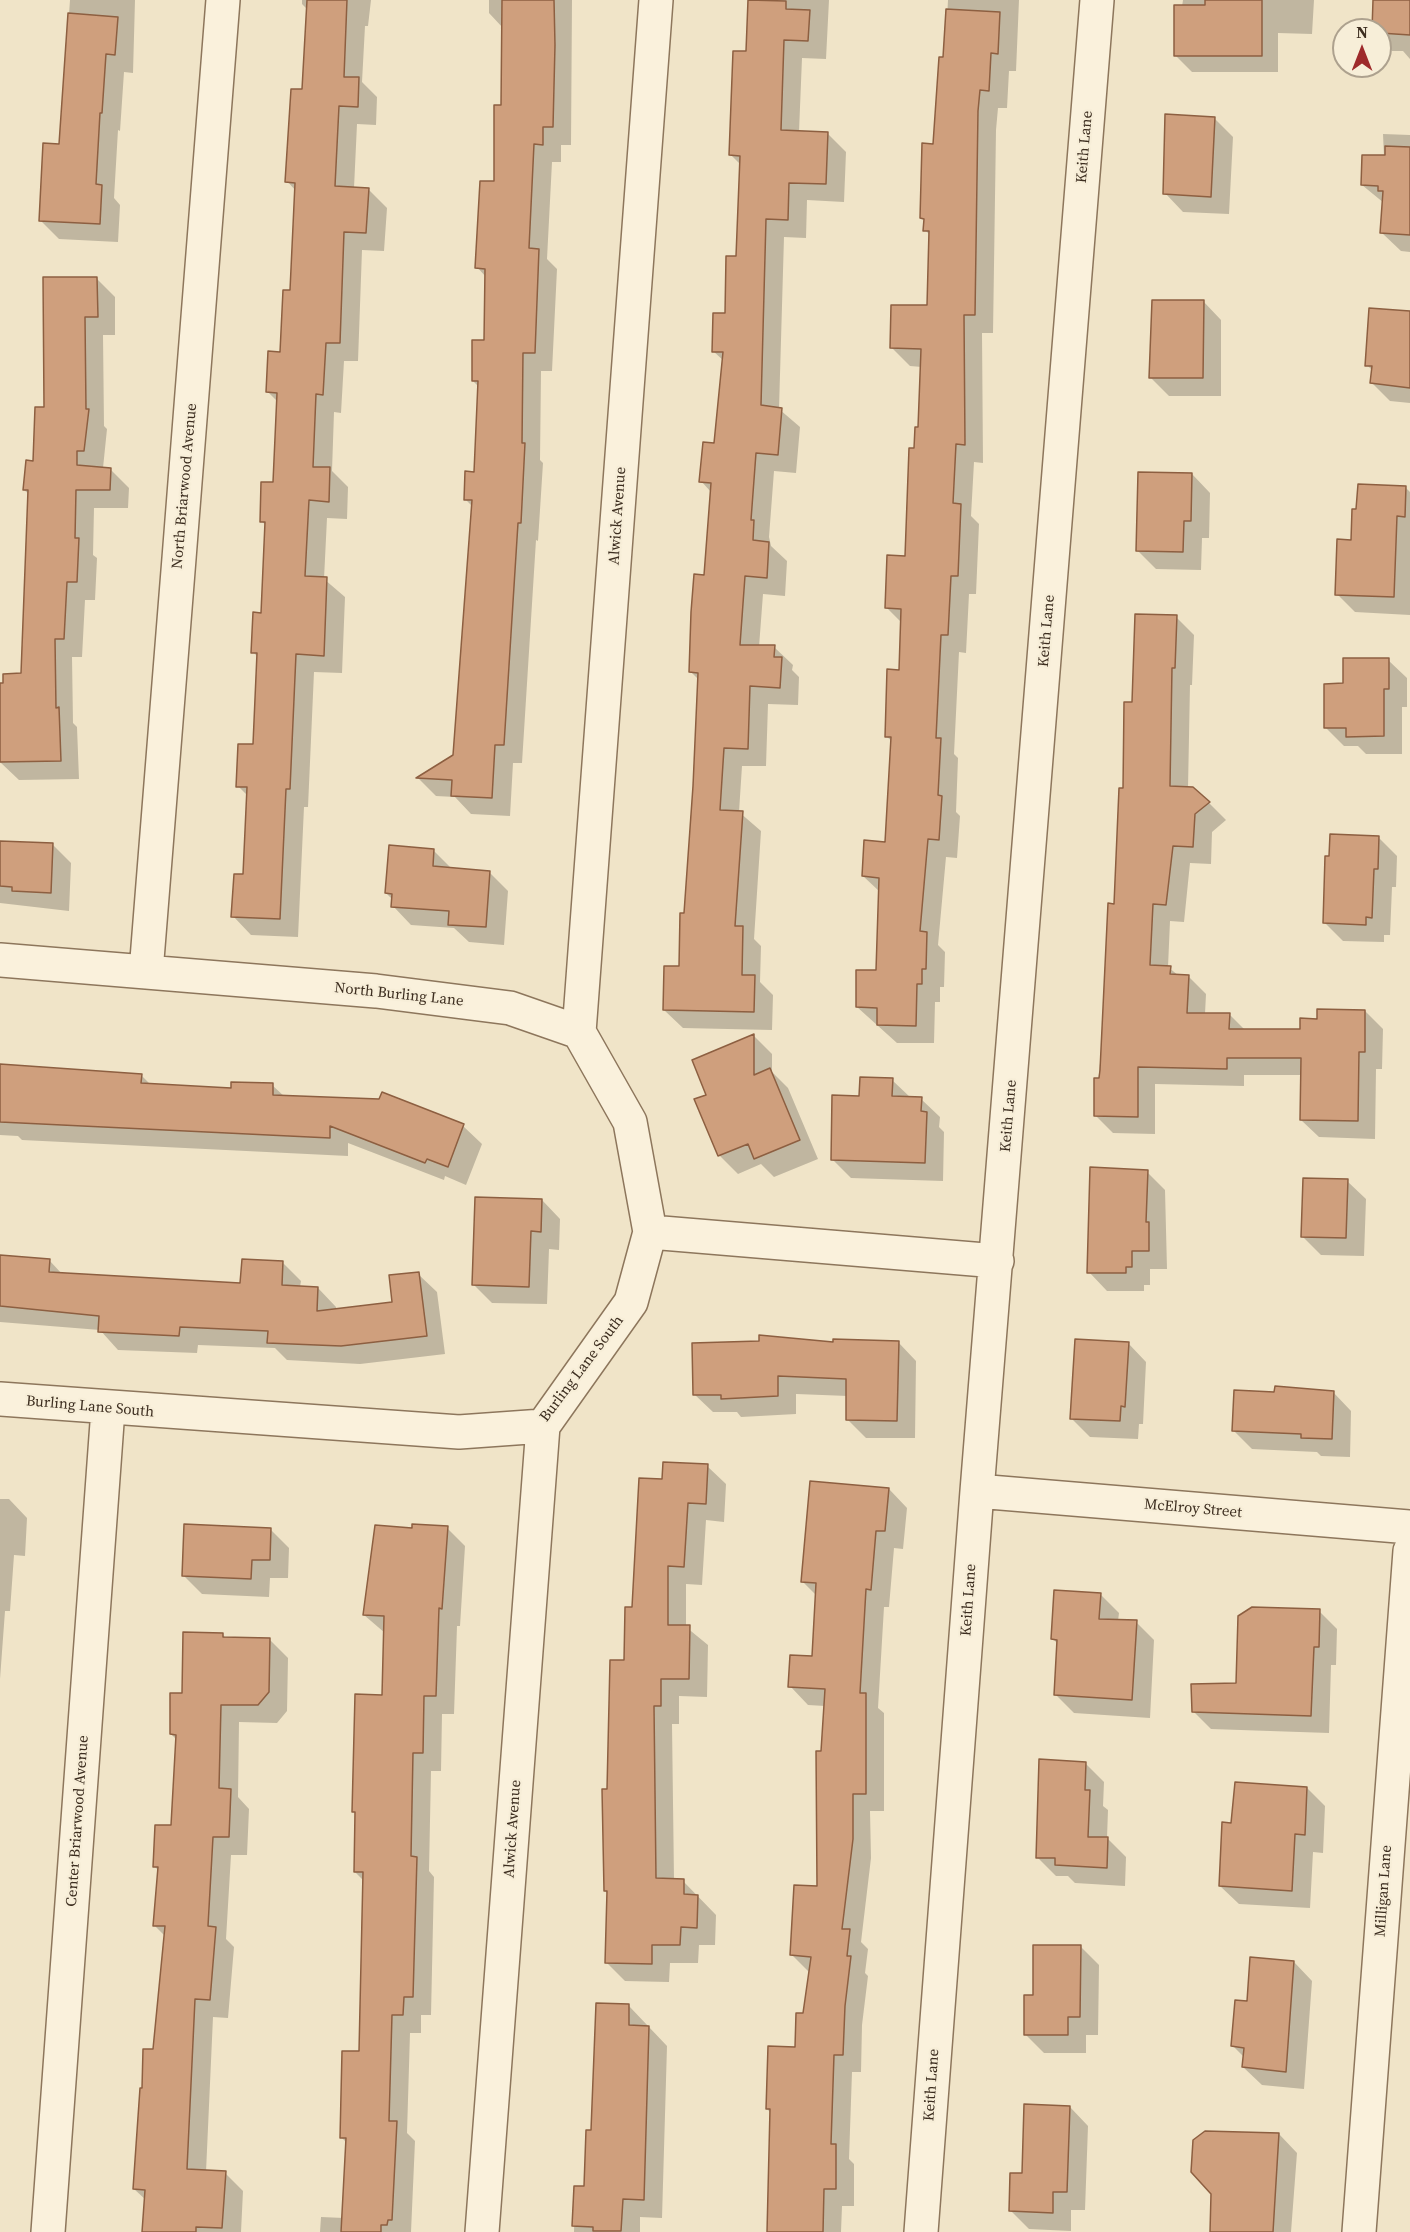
<!DOCTYPE html>
<style>
body{margin:0}
#map{position:relative;width:1410px;height:2232px;overflow:hidden;background:#f0e4c8;font-family:"Source Serif 4",serif}
canvas{display:block}
.north{position:absolute;left:1332px;top:18px;width:60px;height:60px;box-sizing:border-box;background:#f7eed8;border:2px solid #ada18e;border-radius:50%;rotate:0deg;font-size:16px;font-weight:700;line-height:24px;text-align:center;color:#3d2e20}
.north::after{content:'';display:block;margin:auto;width:21px;height:27px;background:#9e2a2b;clip-path:polygon(50% 0,100% 100%,50% 72%,0 100%)}
</style>
<div id="map">
<canvas width="1410" height="2232"></canvas>
<div class="north">N</div>
</div>
<script>
const ctx = document.querySelector('canvas').getContext('2d');
ctx.lineJoin = 'round';
function fill(path, color) { ctx.fillStyle = color; ctx.fill(path, 'evenodd'); }
function stroke(path, color, width, dash) { ctx.strokeStyle = color; ctx.lineWidth = width; ctx.lineCap = dash ? 'butt' : 'round'; ctx.setLineDash(dash || []); ctx.stroke(path); }
function label(font, color, halo, rows, align = 'center') {
  ctx.font = font + ' "Source Serif 4",serif'; ctx.lineWidth = 4.5; ctx.setLineDash([]); ctx.textBaseline = 'middle'; ctx.strokeStyle = halo; ctx.fillStyle = color; for (const [text, x, y, turn = 0] of rows) {
    ctx.save(); ctx.translate(x, y); ctx.rotate((+turn || 0) * Math.PI / 180); ctx.textAlign = isNaN(turn) ? turn : align; if (halo) ctx.strokeText(text, 0, 0); ctx.fillText(text, 0, 0); ctx.restore();
  }
}
const shadow = new Path2D(`
 M 70,0 L 135,0 L 133,73 L 124,72 L 120,131 L 118,130 L 114,198 L 120,205 L 118,242 L 59,239 L 41,221 L 60,145 Z
 M 302,0 L 371,0 L 368,26 L 365,26 L 362,82 L 377,97 L 376,125 L 357,124 L 354,188 L 368,189 L 387,208 L 384,251 L 362,250 L 358,361 L 344,361 L 341,413 L 334,412 L 332,471 L 348,487 L 347,519 L 327,518 L 324,579 L 345,597 L 342,673 L 314,672 L 308,807 L 304,807 L 298,937 L 251,935 L 233,916 L 244,876 L 248,796 L 238,786 L 254,746 L 258,657 L 253,652 L 263,614 L 267,526 L 261,521 L 274,484 L 278,402 L 268,392 L 281,353 L 292,292 L 296,191 L 287,181 L 303,90 L 308,10 L 302,4 Z
 M 489,0 L 572,0 L 571,145 L 561,145 L 561,162 L 552,162 L 547,259 L 557,269 L 552,371 L 541,371 L 540,460 L 543,463 L 538,541 L 536,540 L 522,763 L 513,763 L 510,816 L 471,814 L 455,797 L 436,796 L 419,779 L 455,756 L 473,507 L 465,499 L 476,473 L 479,387 L 473,381 L 485,341 L 486,277 L 477,267 L 496,183 L 503,107 L 503,28 L 489,13 Z
 M 749,0 L 829,0 L 826,59 L 802,58 L 799,132 L 827,133 L 846,152 L 844,202 L 807,200 L 806,238 L 784,237 L 779,409 L 800,427 L 796,473 L 774,471 L 769,537 L 771,546 L 787,561 L 785,596 L 763,594 L 759,647 L 774,647 L 793,665 L 792,670 L 799,677 L 798,705 L 768,704 L 766,766 L 742,766 L 739,812 L 761,831 L 754,939 L 761,946 L 760,982 L 773,995 L 772,1030 L 683,1028 L 664,1010 L 680,968 L 685,915 L 699,680 L 691,672 L 705,577 L 711,492 L 701,481 L 716,445 L 724,361 L 713,351 L 726,314 L 738,258 L 741,165 L 731,155 L 747,53 Z
 M 948,0 L 1019,0 L 1016,71 L 1009,71 L 1007,108 L 998,108 L 996,130 L 993,333 L 982,333 L 983,463 L 974,462 L 971,516 L 979,524 L 976,594 L 969,594 L 966,653 L 959,652 L 954,754 L 958,758 L 956,812 L 960,816 L 957,858 L 946,857 L 938,945 L 945,952 L 944,987 L 940,987 L 940,1002 L 935,1002 L 934,1043 L 897,1043 L 857,1007 L 878,972 L 880,892 L 863,876 L 886,844 L 893,742 L 887,737 L 900,671 L 902,623 L 887,608 L 907,558 L 919,429 L 922,367 L 910,366 L 892,348 L 929,307 L 931,236 L 925,230 L 925,221 L 921,218 L 934,145 L 945,58 Z
 M 1183,0 L 1314,0 L 1312,34 L 1278,33 L 1278,72 L 1192,72 L 1175,55 Z
 M 1374,0 L 1410,0 L 1410,59 L 1403,51 L 1392,51 L 1380,38 L 1380,30 L 1374,30 Z
 M 1215,119 L 1233,137 L 1229,214 L 1183,212 L 1165,193 Z
 M 1383,134 L 1410,135 L 1410,252 L 1401,251 L 1382,233 L 1384,203 L 1362,185 L 1384,157 Z
 M 96,278 L 115,297 L 115,335 L 103,335 L 104,426 L 107,429 L 103,468 L 110,469 L 129,488 L 128,508 L 94,508 L 93,555 L 97,558 L 95,600 L 85,600 L 82,657 L 72,657 L 73,723 L 77,727 L 79,779 L 19,780 L 0,762 L 0,685 L 22,675 L 30,495 L 24,490 L 34,462 L 46,409 Z
 M 1203,301 L 1221,320 L 1221,396 L 1169,396 L 1151,378 Z
 M 1410,312 L 1410,403 L 1390,401 L 1372,383 L 1373,371 L 1367,365 Z
 M 1192,474 L 1210,493 L 1209,538 L 1202,538 L 1201,570 L 1156,569 L 1137,550 Z
 M 1405,487 L 1410,492 L 1410,615 L 1355,612 L 1337,594 L 1352,541 Z
 M 1176,617 L 1194,635 L 1192,685 L 1190,685 L 1188,788 L 1209,803 L 1226,820 L 1212,832 L 1211,864 L 1190,863 L 1184,922 L 1170,921 L 1168,967 L 1179,976 L 1188,976 L 1206,994 L 1205,1014 L 1229,1014 L 1245,1030 L 1301,1030 L 1318,1020 L 1365,1011 L 1383,1029 L 1382,1069 L 1376,1069 L 1375,1139 L 1319,1137 L 1301,1120 L 1302,1075 L 1244,1075 L 1244,1086 L 1155,1084 L 1155,1134 L 1113,1133 L 1095,1115 L 1134,704 Z
 M 1388,660 L 1407,678 L 1407,707 L 1402,707 L 1402,754 L 1366,754 L 1358,746 L 1344,746 L 1326,728 L 1345,685 Z
 M 1378,837 L 1397,856 L 1396,887 L 1392,887 L 1390,935 L 1384,935 L 1384,942 L 1343,941 L 1325,923 Z
 M 0,843 L 53,845 L 71,863 L 69,911 L 0,903 Z
 M 433,850 L 452,869 L 489,872 L 508,891 L 504,945 L 469,942 L 454,928 L 411,925 L 393,906 L 393,900 L 386,893 Z
 M 754,1036 L 772,1054 L 772,1072 L 788,1088 L 818,1159 L 774,1177 L 761,1164 L 738,1174 L 720,1156 L 696,1100 L 708,1096 Z
 M 0,1067 L 141,1075 L 151,1085 L 232,1090 L 272,1085 L 285,1097 L 463,1126 L 482,1144 L 466,1185 L 445,1176 L 444,1180 L 348,1143 L 348,1156 L 22,1140 L 18,1136 L 0,1135 Z
 M 892,1080 L 911,1098 L 921,1099 L 940,1117 L 939,1127 L 944,1132 L 943,1181 L 851,1178 L 832,1159 L 861,1098 Z
 M 1147,1172 L 1165,1190 L 1167,1269 L 1150,1269 L 1150,1285 L 1144,1285 L 1144,1291 L 1107,1291 L 1089,1272 Z
 M 1347,1181 L 1366,1199 L 1364,1256 L 1321,1255 L 1302,1236 Z
 M 542,1200 L 560,1219 L 559,1250 L 549,1249 L 547,1304 L 492,1303 L 473,1284 Z
 M 0,1256 L 49,1260 L 63,1275 L 242,1284 L 282,1262 L 301,1281 L 300,1287 L 318,1288 L 336,1307 L 336,1310 L 394,1303 L 418,1274 L 437,1292 L 445,1354 L 360,1364 L 287,1360 L 275,1348 L 198,1345 L 197,1353 L 118,1350 L 100,1330 L 0,1322 Z
 M 898,1342 L 916,1361 L 915,1438 L 866,1438 L 847,1419 L 848,1396 L 796,1394 L 796,1414 L 741,1417 L 737,1412 L 713,1412 L 694,1394 L 834,1344 Z
 M 1128,1343 L 1146,1362 L 1143,1424 L 1139,1424 L 1138,1439 L 1090,1437 L 1071,1418 Z
 M 1333,1392 L 1351,1411 L 1350,1457 L 1321,1456 L 1317,1452 L 1252,1449 L 1234,1431 L 1276,1394 Z
 M 707,1466 L 726,1484 L 724,1522 L 706,1520 L 702,1585 L 686,1584 L 686,1627 L 708,1645 L 707,1697 L 679,1696 L 679,1724 L 672,1724 L 674,1880 L 683,1881 L 716,1915 L 715,1945 L 699,1945 L 698,1963 L 670,1963 L 669,1982 L 625,1981 L 606,1962 L 608,1894 L 605,1891 L 609,1791 L 633,1609 L 664,1481 Z
 M 889,1489 L 907,1508 L 903,1549 L 894,1548 L 889,1607 L 884,1607 L 878,1708 L 884,1713 L 884,1811 L 870,1811 L 871,1858 L 861,1942 L 868,1949 L 865,1973 L 868,1976 L 862,2025 L 861,2072 L 852,2072 L 849,2159 L 854,2164 L 854,2206 L 842,2206 L 841,2232 L 769,2232 L 771,2113 L 767,2109 L 797,2048 L 805,2014 L 810,1973 L 791,1954 L 818,1888 L 825,1706 L 808,1705 L 790,1686 L 813,1658 L 817,1596 L 802,1581 Z
 M 0,1499 L 9,1499 L 27,1518 L 25,1556 L 14,1555 L 10,1611 L 5,1611 L 0,1679 Z
 M 447,1528 L 465,1546 L 460,1626 L 457,1626 L 454,1714 L 442,1714 L 441,1771 L 431,1771 L 429,1871 L 434,1877 L 431,2015 L 421,2015 L 421,2033 L 410,2033 L 407,2133 L 415,2141 L 411,2232 L 320,2232 L 321,2217 L 344,2218 L 347,2143 L 341,2137 L 361,2053 L 364,1881 L 355,1872 L 357,1814 L 354,1811 L 384,1697 L 385,1633 L 364,1615 L 370,1563 L 414,1530 Z
 M 270,1529 L 289,1548 L 288,1578 L 270,1578 L 269,1597 L 202,1594 L 183,1575 Z
 M 1100,1594 L 1119,1613 L 1118,1621 L 1136,1622 L 1154,1640 L 1150,1718 L 1074,1713 L 1055,1694 L 1058,1644 L 1053,1639 Z
 M 1319,1611 L 1337,1629 L 1336,1665 L 1331,1665 L 1329,1733 L 1211,1729 L 1193,1711 L 1237,1684 Z
 M 222,1634 L 227,1639 L 270,1640 L 288,1658 L 287,1711 L 277,1723 L 239,1722 L 238,1797 L 249,1809 L 247,1855 L 231,1855 L 226,1939 L 234,1947 L 228,2018 L 213,2017 L 206,2172 L 225,2173 L 243,2191 L 241,2232 L 144,2232 L 146,2200 L 134,2189 L 143,2089 L 154,2050 L 165,1936 L 154,1925 L 159,1871 L 154,1866 L 172,1827 L 177,1740 L 171,1734 L 184,1695 Z
 M 1085,1763 L 1104,1782 L 1103,1806 L 1108,1810 L 1107,1838 L 1126,1857 L 1125,1886 L 1075,1883 L 1068,1876 L 1056,1876 L 1037,1857 Z
 M 1307,1788 L 1325,1806 L 1323,1853 L 1313,1852 L 1310,1908 L 1239,1904 L 1220,1886 L 1232,1824 Z
 M 1081,1947 L 1099,1965 L 1098,2035 L 1086,2035 L 1086,2053 L 1044,2053 L 1025,2034 L 1034,1997 Z
 M 1294,1962 L 1312,1981 L 1304,2089 L 1262,2085 L 1243,2067 L 1244,2057 L 1233,2046 L 1248,2003 Z
 M 629,2006 L 667,2046 L 662,2218 L 640,2217 L 640,2232 L 574,2232 L 575,2188 L 586,2188 L 593,2131 Z
 M 1070,2107 L 1088,2126 L 1085,2210 L 1071,2210 L 1071,2231 L 1029,2229 L 1011,2211 L 1023,2175 Z
 M 1279,2134 L 1297,2153 L 1291,2232 L 1211,2232 Z`);
const building = new Path2D(`
 M 307,0 L 347,0 L 344,77 L 359,77 L 358,107 L 339,106 L 335,186 L 369,188 L 366,233 L 344,232 L 340,343 L 326,343 L 323,395 L 316,394 L 313,467 L 330,467 L 329,502 L 309,500 L 305,576 L 327,577 L 324,656 L 296,654 L 290,789 L 286,789 L 280,919 L 231,917 L 234,874 L 243,874 L 247,787 L 236,787 L 238,744 L 253,744 L 257,653 L 251,653 L 253,612 L 261,613 L 265,522 L 260,522 L 261,482 L 273,482 L 277,393 L 266,392 L 268,351 L 280,352 L 283,290 L 290,290 L 295,183 L 285,182 L 291,89 L 302,89 Z
 M 502,0 L 554,0 L 555,45 L 553,127 L 543,127 L 543,145 L 534,144 L 529,248 L 539,249 L 535,353 L 523,353 L 522,443 L 525,443 L 521,523 L 518,523 L 504,745 L 495,745 L 492,798 L 451,796 L 452,780 L 416,778 L 453,755 L 472,500 L 464,500 L 465,471 L 474,472 L 478,381 L 472,381 L 472,340 L 484,340 L 485,269 L 475,268 L 480,181 L 494,181 L 494,105 L 501,105 Z
 M 748,0 L 786,1 L 786,9 L 810,10 L 808,41 L 784,40 L 781,130 L 828,132 L 826,184 L 789,183 L 788,220 L 766,219 L 761,405 L 782,408 L 778,455 L 756,453 L 751,520 L 754,520 L 753,540 L 769,542 L 767,578 L 745,576 L 740,645 L 775,645 L 774,657 L 782,657 L 780,688 L 750,686 L 748,749 L 724,748 L 720,810 L 743,811 L 735,926 L 743,926 L 742,975 L 755,975 L 754,1012 L 663,1010 L 664,966 L 679,966 L 680,913 L 684,913 L 693,786 L 698,673 L 689,672 L 691,612 L 694,574 L 704,575 L 711,483 L 699,482 L 703,442 L 714,443 L 723,352 L 712,352 L 713,313 L 725,313 L 726,256 L 736,256 L 740,156 L 729,155 L 733,51 L 746,51 Z
 M 1205,0 L 1262,0 L 1262,56 L 1174,56 L 1174,5 L 1205,5 Z
 M 1373,0 L 1410,0 L 1410,35 L 1380,33 L 1380,30 L 1372,30 Z
 M 946,9 L 1000,12 L 998,54 L 991,53 L 989,91 L 980,90 L 978,111 L 975,315 L 964,315 L 965,445 L 956,444 L 953,503 L 961,504 L 958,576 L 951,576 L 948,635 L 941,635 L 936,738 L 941,738 L 938,795 L 942,796 L 939,840 L 928,839 L 920,931 L 927,932 L 926,969 L 922,969 L 922,984 L 917,984 L 916,1026 L 877,1025 L 877,1008 L 856,1007 L 856,970 L 876,970 L 879,878 L 862,876 L 864,840 L 885,842 L 891,737 L 885,737 L 887,669 L 899,670 L 901,609 L 885,608 L 887,555 L 905,556 L 909,448 L 914,448 L 915,427 L 918,427 L 921,349 L 890,348 L 891,305 L 927,305 L 929,231 L 923,231 L 924,219 L 920,218 L 922,143 L 933,144 L 939,57 L 943,57 Z
 M 68,13 L 118,17 L 115,55 L 106,54 L 102,113 L 100,113 L 96,184 L 102,185 L 100,224 L 39,221 L 43,143 L 59,144 Z
 M 1165,114 L 1215,117 L 1211,197 L 1163,194 Z
 M 1385,146 L 1410,147 L 1410,235 L 1380,233 L 1383,191 L 1378,191 L 1378,186 L 1361,185 L 1362,155 L 1385,155 Z
 M 43,277 L 97,277 L 98,317 L 85,317 L 86,409 L 89,409 L 84,451 L 77,451 L 77,465 L 111,468 L 110,490 L 76,490 L 75,538 L 79,538 L 77,582 L 67,582 L 64,639 L 55,639 L 56,708 L 59,707 L 61,761 L 0,762 L 0,683 L 3,683 L 3,674 L 21,673 L 28,490 L 23,490 L 26,460 L 33,461 L 35,407 L 44,407 Z
 M 1152,300 L 1204,300 L 1203,378 L 1149,378 Z
 M 1369,308 L 1410,311 L 1410,388 L 1370,383 L 1372,366 L 1365,366 Z
 M 1138,472 L 1192,473 L 1191,521 L 1184,521 L 1183,552 L 1136,551 Z
 M 1358,484 L 1406,486 L 1405,517 L 1397,516 L 1394,597 L 1335,595 L 1337,539 L 1351,540 L 1352,509 L 1356,509 Z
 M 1135,614 L 1177,615 L 1175,668 L 1172,668 L 1170,786 L 1193,787 L 1210,802 L 1195,814 L 1193,847 L 1173,846 L 1166,905 L 1153,904 L 1150,965 L 1171,966 L 1170,974 L 1189,975 L 1187,1013 L 1230,1013 L 1229,1029 L 1300,1029 L 1300,1018 L 1317,1019 L 1317,1009 L 1365,1010 L 1365,1052 L 1359,1052 L 1358,1121 L 1300,1120 L 1301,1058 L 1227,1058 L 1227,1069 L 1138,1067 L 1138,1117 L 1094,1116 L 1094,1078 L 1099,1078 L 1100,1070 L 1108,903 L 1114,904 L 1119,788 L 1123,788 L 1124,702 L 1132,702 Z
 M 1343,658 L 1389,658 L 1389,689 L 1384,689 L 1384,736 L 1346,737 L 1346,728 L 1324,728 L 1324,684 L 1343,683 Z
 M 1330,834 L 1379,836 L 1378,869 L 1374,869 L 1372,918 L 1366,917 L 1366,925 L 1323,923 L 1325,856 L 1329,856 Z
 M 0,841 L 53,843 L 51,893 L 12,891 L 12,887 L 0,886 Z
 M 389,845 L 434,849 L 433,866 L 490,871 L 486,927 L 448,925 L 449,911 L 391,907 L 392,894 L 385,893 Z
 M 754,1034 L 754,1075 L 770,1068 L 800,1140 L 754,1159 L 748,1144 L 718,1156 L 694,1099 L 706,1095 L 692,1060 Z
 M 0,1064 L 142,1074 L 141,1083 L 231,1088 L 231,1082 L 273,1083 L 273,1095 L 379,1099 L 382,1092 L 464,1124 L 448,1167 L 427,1159 L 425,1163 L 330,1126 L 330,1138 L 0,1122 Z
 M 860,1077 L 893,1078 L 892,1096 L 922,1097 L 921,1111 L 927,1112 L 925,1163 L 831,1160 L 832,1095 L 859,1096 Z
 M 1090,1167 L 1148,1170 L 1146,1222 L 1149,1222 L 1149,1251 L 1132,1251 L 1132,1267 L 1126,1267 L 1126,1273 L 1087,1273 Z
 M 1303,1178 L 1348,1179 L 1346,1238 L 1301,1237 Z
 M 475,1197 L 542,1199 L 541,1232 L 531,1231 L 529,1287 L 472,1285 Z
 M 0,1255 L 50,1259 L 49,1272 L 240,1283 L 242,1259 L 283,1261 L 282,1285 L 318,1287 L 317,1311 L 392,1302 L 389,1275 L 419,1272 L 427,1336 L 341,1346 L 267,1343 L 268,1331 L 180,1327 L 179,1336 L 98,1332 L 99,1316 L 0,1306 Z
 M 759,1335 L 833,1342 L 833,1339 L 899,1341 L 897,1421 L 846,1420 L 846,1379 L 778,1376 L 778,1396 L 721,1399 L 721,1395 L 693,1395 L 692,1343 L 759,1341 Z
 M 1075,1339 L 1129,1342 L 1125,1407 L 1121,1406 L 1120,1421 L 1070,1419 Z
 M 1275,1386 L 1334,1391 L 1332,1439 L 1301,1438 L 1301,1434 L 1232,1431 L 1234,1390 L 1274,1392 Z
 M 663,1462 L 708,1464 L 706,1504 L 688,1503 L 684,1567 L 668,1566 L 668,1625 L 690,1625 L 689,1679 L 661,1679 L 661,1706 L 654,1706 L 656,1878 L 684,1879 L 684,1894 L 698,1895 L 697,1928 L 681,1927 L 680,1945 L 652,1945 L 652,1964 L 605,1963 L 607,1891 L 604,1891 L 602,1789 L 607,1789 L 610,1660 L 624,1660 L 625,1607 L 632,1607 L 639,1478 L 662,1479 Z
 M 810,1481 L 889,1488 L 885,1531 L 876,1531 L 871,1590 L 866,1589 L 860,1693 L 866,1693 L 866,1794 L 853,1794 L 853,1839 L 842,1929 L 850,1929 L 847,1956 L 851,1956 L 845,2006 L 843,2055 L 834,2055 L 831,2144 L 836,2144 L 836,2189 L 824,2189 L 823,2232 L 767,2232 L 770,2109 L 766,2109 L 768,2046 L 795,2047 L 796,2013 L 803,2013 L 811,1957 L 790,1955 L 794,1885 L 817,1886 L 816,1751 L 821,1751 L 825,1689 L 788,1687 L 790,1655 L 812,1656 L 816,1583 L 801,1582 Z
 M 184,1524 L 271,1528 L 270,1560 L 252,1560 L 251,1579 L 182,1576 Z
 M 412,1524 L 448,1526 L 442,1609 L 439,1608 L 436,1696 L 424,1696 L 423,1753 L 413,1753 L 411,1856 L 417,1857 L 413,1997 L 404,1997 L 403,2015 L 392,2015 L 389,2121 L 397,2121 L 392,2220 L 388,2220 L 387,2225 L 381,2225 L 381,2232 L 341,2232 L 346,2138 L 340,2138 L 342,2051 L 359,2051 L 363,1872 L 354,1872 L 355,1812 L 352,1812 L 355,1694 L 382,1695 L 384,1616 L 363,1615 L 375,1525 L 412,1528 Z
 M 1054,1590 L 1101,1593 L 1099,1619 L 1137,1620 L 1132,1700 L 1054,1695 L 1057,1640 L 1051,1639 Z
 M 1252,1607 L 1320,1609 L 1319,1647 L 1314,1647 L 1311,1716 L 1192,1712 L 1191,1684 L 1236,1683 L 1238,1616 Z
 M 183,1632 L 223,1633 L 223,1637 L 270,1638 L 269,1692 L 258,1705 L 221,1705 L 219,1788 L 231,1789 L 229,1837 L 213,1837 L 208,1926 L 216,1927 L 210,2000 L 195,1999 L 187,2169 L 226,2171 L 222,2228 L 196,2227 L 196,2232 L 142,2232 L 145,2190 L 133,2189 L 140,2088 L 142,2088 L 143,2049 L 153,2049 L 165,1926 L 153,1926 L 158,1867 L 153,1867 L 155,1825 L 171,1825 L 176,1735 L 170,1734 L 170,1693 L 182,1693 Z
 M 1039,1759 L 1086,1762 L 1085,1790 L 1090,1790 L 1088,1837 L 1108,1837 L 1107,1868 L 1055,1865 L 1055,1858 L 1036,1858 Z
 M 1235,1782 L 1307,1787 L 1305,1835 L 1295,1834 L 1292,1891 L 1219,1886 L 1222,1822 L 1231,1823 Z
 M 1033,1945 L 1081,1945 L 1080,2017 L 1068,2017 L 1068,2035 L 1024,2035 L 1024,1995 L 1033,1995 Z
 M 1250,1957 L 1294,1961 L 1286,2072 L 1242,2067 L 1244,2048 L 1231,2046 L 1235,2000 L 1247,2001 Z
 M 596,2003 L 629,2004 L 629,2025 L 649,2026 L 644,2200 L 623,2199 L 621,2231 L 593,2231 L 593,2227 L 572,2226 L 574,2186 L 584,2186 L 586,2130 L 591,2130 Z
 M 1024,2104 L 1070,2106 L 1067,2192 L 1053,2192 L 1053,2213 L 1009,2211 L 1010,2173 L 1022,2173 Z
 M 1205,2131 L 1279,2133 L 1273,2232 L 1210,2232 L 1211,2194 L 1191,2172 L 1193,2140 Z`);
const minor = new Path2D(`
 M 0,960 L 376,991 L 510,1008 L 579,1032 L 630,1122 L 650,1232 L 631,1302 L 543,1426 L 459,1432 L 0,1399
 M 146,972 C 171,648 199,324 223,0
 M 579,1032 L 656,0
 M 650,1232 L 997,1261
 M 977,1491 L 1410,1527
 M 48,2232 L 108,1409
 M 482,2232 L 543,1426
 M 921,2232 L 977,1491 L 1097,0
 M 1359,2232 L 1410,1551`);
const streetNames = [
 ["Keith Lane",1085,147,-85],
 ["North Briarwood Avenue",185,486,-85],
 ["Alwick Avenue",618,516,-86],
 ["Keith Lane",1047,631,-85],
 ["North Burling Lane",399,995,6],
 ["Keith Lane",1009,1116,-85],
 ["Burling Lane South",582,1369,-53],
 ["Burling Lane South",90,1407,5],
 ["McElroy Street",1193,1509,5],
 ["Keith Lane",969,1600,-86],
 ["Center Briarwood Avenue",78,1821,-86],
 ["Alwick Avenue",513,1829,-86],
 ["Milligan Lane",1384,1891,-86],
 ["Keith Lane",932,2085,-86]
];
fill(shadow, '#0003');
fill(building, '#cf9f7d');
stroke(building, '#8d5f41', 1.5);
stroke(minor, '#8d765c', 36);
stroke(minor, '#faf1dc', 33);
label('15px', '#3d2e20', '#f7eed8', streetNames);
</script>
